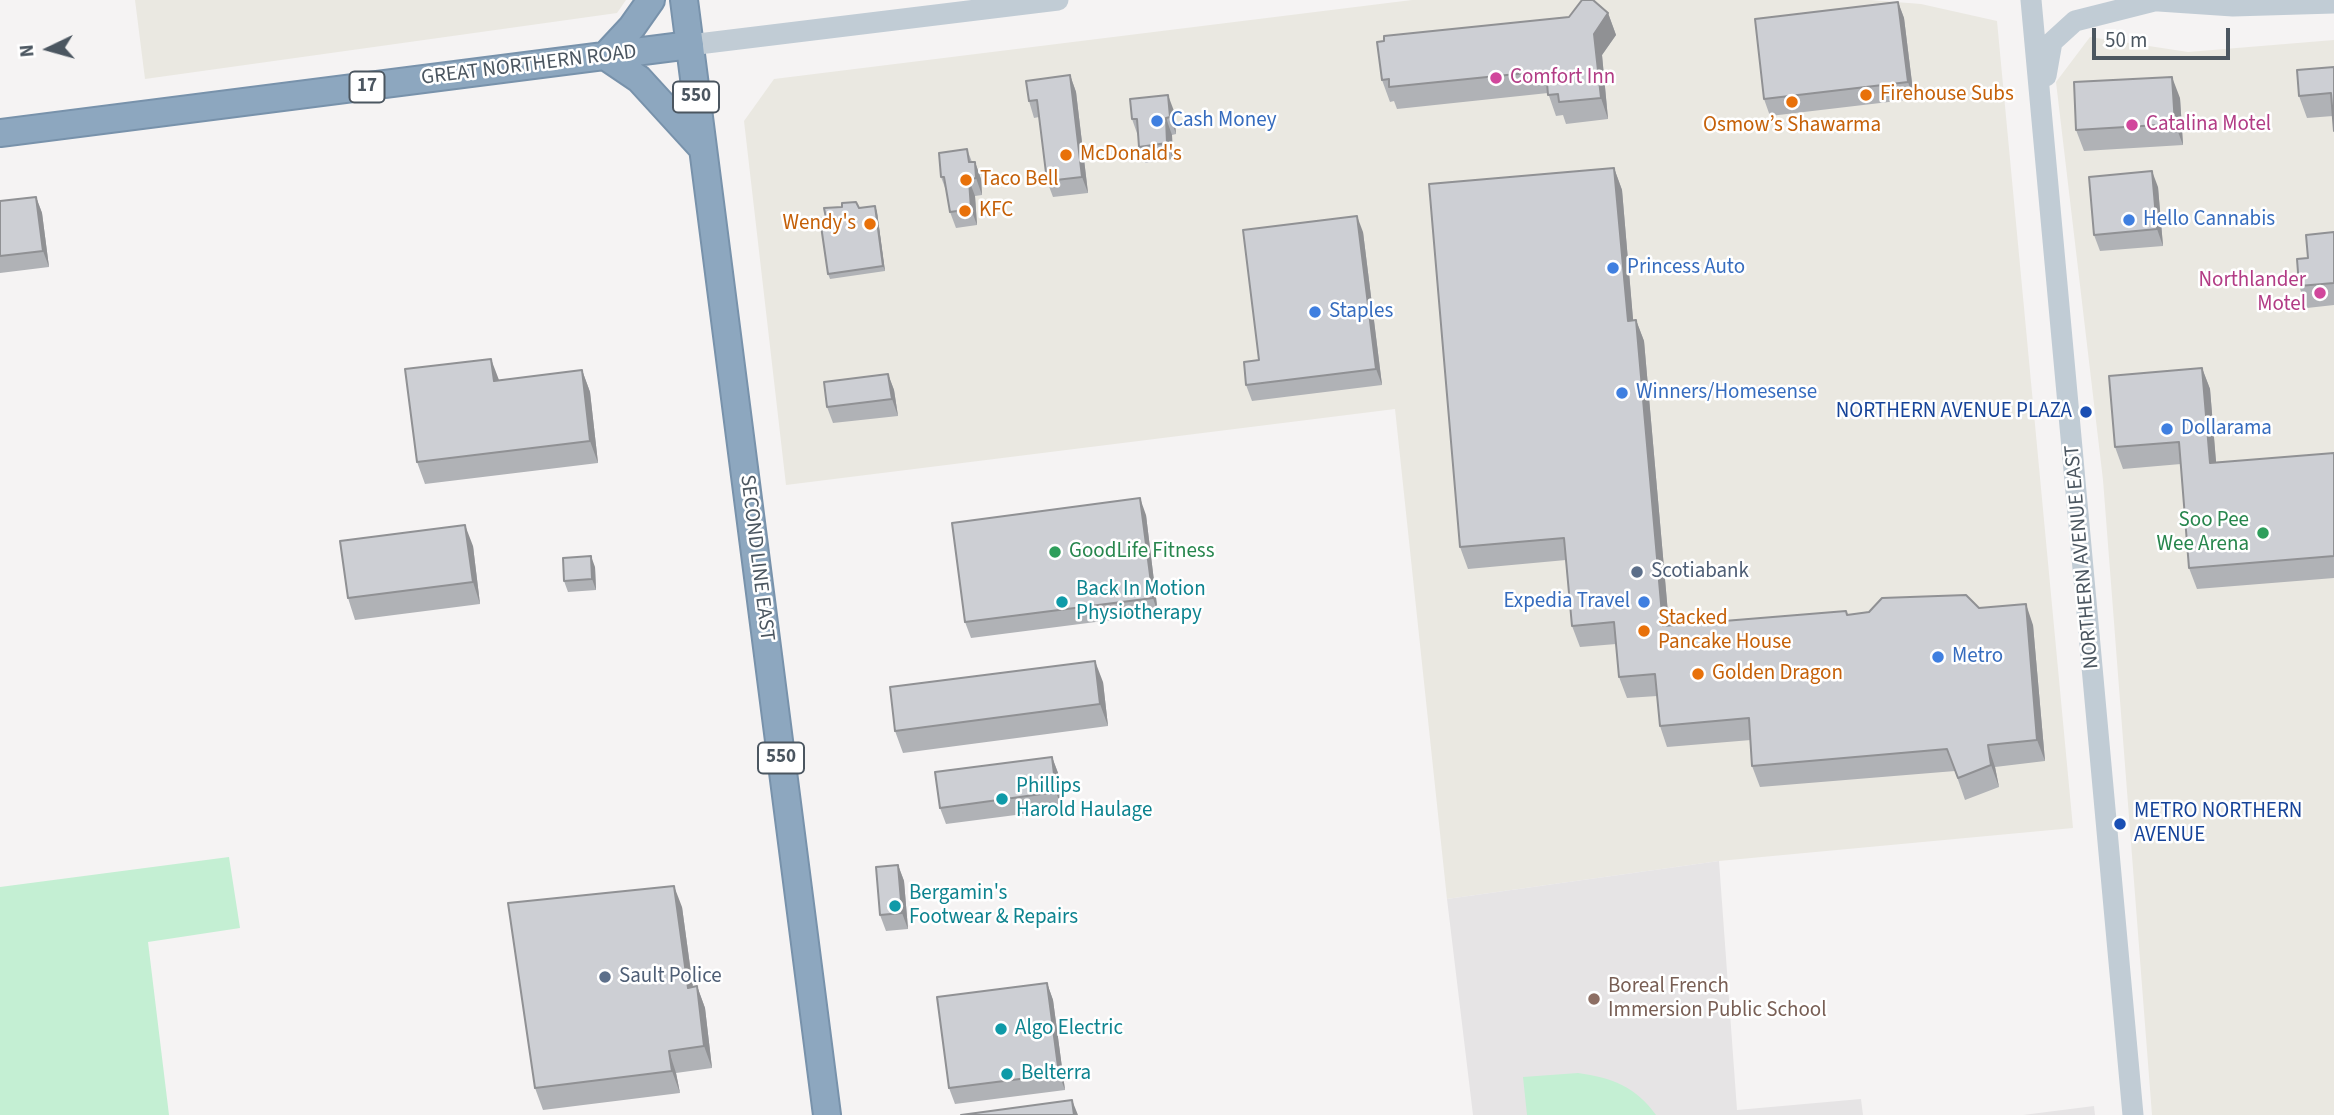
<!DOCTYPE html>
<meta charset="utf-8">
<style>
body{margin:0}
#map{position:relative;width:2334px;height:1115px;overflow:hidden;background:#f5f3f3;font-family:"Source Sans 3",sans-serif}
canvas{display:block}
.north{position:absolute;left:14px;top:14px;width:70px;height:70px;-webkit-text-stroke:5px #fff;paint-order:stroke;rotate:265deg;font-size:19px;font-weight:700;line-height:28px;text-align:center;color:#4b5660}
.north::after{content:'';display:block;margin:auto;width:24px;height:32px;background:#4b5660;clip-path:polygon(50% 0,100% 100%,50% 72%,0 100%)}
.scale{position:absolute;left:2092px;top:28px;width:138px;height:32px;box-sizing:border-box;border:4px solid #4b5660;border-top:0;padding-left:9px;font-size:21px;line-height:24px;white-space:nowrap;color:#4b5660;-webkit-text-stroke:5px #fff;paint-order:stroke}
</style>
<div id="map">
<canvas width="2334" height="1115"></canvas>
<div class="north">N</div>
<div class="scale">50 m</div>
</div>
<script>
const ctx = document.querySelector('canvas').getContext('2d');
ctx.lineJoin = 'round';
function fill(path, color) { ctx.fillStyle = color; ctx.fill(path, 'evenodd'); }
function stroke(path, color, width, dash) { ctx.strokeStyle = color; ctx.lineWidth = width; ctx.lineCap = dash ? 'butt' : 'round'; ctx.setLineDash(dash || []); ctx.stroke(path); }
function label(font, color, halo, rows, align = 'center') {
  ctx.font = font + ' "Source Sans 3",sans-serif'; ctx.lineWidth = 5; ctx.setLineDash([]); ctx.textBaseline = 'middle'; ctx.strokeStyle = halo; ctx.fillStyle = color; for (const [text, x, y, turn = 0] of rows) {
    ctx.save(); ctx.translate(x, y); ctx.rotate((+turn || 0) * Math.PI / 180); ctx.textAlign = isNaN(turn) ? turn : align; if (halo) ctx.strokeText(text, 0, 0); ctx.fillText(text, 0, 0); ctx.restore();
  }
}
const commercial = new Path2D(`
 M 135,0 L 626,0 L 617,13 L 145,79 Z
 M 1412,0 L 1871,0 L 1921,4 L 1997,21 L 2073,828 L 1719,861 L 1447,899 L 1395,409 L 786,485 L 744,121 L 774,79 Z
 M 2090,37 L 2188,52 L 2334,40 L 2334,1115 L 2152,1115 L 2103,480 L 2056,82 Z`);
const education = new Path2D(`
 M 1719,861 L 1737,1110 L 1861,1099 L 1863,1115 L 1473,1115 L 1447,899 Z
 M 2094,1106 L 2095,1115 L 2023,1115 Z`);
const green = new Path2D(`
 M 229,857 L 240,928 L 148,942 L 169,1115 L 0,1115 L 0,887 Z
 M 1578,1073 C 1612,1078 1635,1086 1656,1115 L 1527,1115 L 1523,1077 Z`);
const secondary = new Path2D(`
 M 2031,0 L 2133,1115
 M 2144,0 L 2233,6 L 2334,3
 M 690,45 L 1058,0
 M 2046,76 L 2052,42 L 2075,21 L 2154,1`);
const highway = new Path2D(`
 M 684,0 L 827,1115
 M 605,56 L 639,79 L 703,149
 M 605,56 L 632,27 L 651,0
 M 0,133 L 690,45`);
const wall = new Path2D(`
 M 1898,2 L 1904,18 L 1914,99 L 1770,116 L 1764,99 Z
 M 1608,13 L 1616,35 L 1602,55 L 1608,119 L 1566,124 L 1563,115 L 1556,116 L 1548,93 L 1397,109 L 1394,101 L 1390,102 L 1382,80 Z
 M 2334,67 L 2333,116 L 2307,118 L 2299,96 Z
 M 1070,75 L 1076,92 L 1088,193 L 1053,197 L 1047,181 L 1039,117 L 1034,118 L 1029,101 Z
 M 2180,98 L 2183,145 L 2084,151 L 2076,130 Z
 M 1174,111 L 1176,134 L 1172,135 L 1173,159 L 1145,163 L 1139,147 L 1138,136 L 1132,119 Z
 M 967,149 L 972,162 L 975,162 L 981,179 L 982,195 L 975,196 L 977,225 L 956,228 L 950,212 L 947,193 L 941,177 Z
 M 1614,168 L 1622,190 L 1633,320 L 1636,320 L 1644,341 L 1669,625 L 1846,611 L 1848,615 L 1979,608 L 2033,625 L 2045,761 L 1995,767 L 1999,787 L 1965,800 L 1955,771 L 1760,787 L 1752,766 L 1751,740 L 1667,747 L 1660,726 L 1657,696 L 1627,698 L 1619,677 L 1616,644 L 1580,647 L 1572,626 L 1566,560 L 1468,569 L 1460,547 Z
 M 2158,187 L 2163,246 L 2100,251 L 2094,235 Z
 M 36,197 L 42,213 L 49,267 L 0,273 L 0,201 Z
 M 875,206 L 877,212 L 885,271 L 830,279 L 828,274 L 859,208 Z
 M 1363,232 L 1382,385 L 1252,401 L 1246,385 L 1259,360 Z
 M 2334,232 L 2334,305 L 2307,308 L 2299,286 L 2308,258 Z
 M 2202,368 L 2210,389 L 2216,463 L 2334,453 L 2334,578 L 2197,589 L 2189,568 L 2181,464 L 2123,469 L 2115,447 Z
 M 582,370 L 590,392 L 598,463 L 425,484 L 417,462 Z
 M 888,374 L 894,390 L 898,416 L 833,423 L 827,407 Z
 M 1146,515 L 1158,614 L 971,638 L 965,622 Z
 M 473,546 L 480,604 L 355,620 L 348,598 Z
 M 595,567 L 596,590 L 568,592 L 564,581 Z
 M 1103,682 L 1108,726 L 903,753 L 895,731 Z
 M 1052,757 L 1058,773 L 1062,809 L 946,824 L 940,808 Z
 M 898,865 L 904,881 L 908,929 L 886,931 L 880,915 Z
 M 682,907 L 693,987 L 697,986 L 705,1008 L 712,1068 L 676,1073 L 680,1093 L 543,1110 L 535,1088 Z
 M 1047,983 L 1053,1000 L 1065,1090 L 955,1104 L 949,1088 Z`);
const shadedWall = new Path2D(`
 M 1898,2 L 1904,18 L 1914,99 L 1908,82 Z
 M 1608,13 L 1616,35 L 1602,55 L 1608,119 L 1601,98 L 1594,34 Z
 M 1070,75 L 1076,92 L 1088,193 L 1082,177 Z
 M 2172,77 L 2180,98 L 2183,145 L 2175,124 Z
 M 1168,95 L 1174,111 L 1176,134 L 1170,117 Z
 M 1166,118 L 1172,135 L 1173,159 L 1167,143 Z
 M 975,162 L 981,179 L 982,195 L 976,178 Z
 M 1614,168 L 1622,190 L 1635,342 L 1628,321 Z
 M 2152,171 L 2158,187 L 2163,246 L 2157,229 Z
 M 969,180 L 975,196 L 977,225 L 971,209 Z
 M 36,197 L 42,213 L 49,267 L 43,251 Z
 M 875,206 L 877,212 L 885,271 L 883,266 Z
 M 1357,216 L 1363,232 L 1382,385 L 1376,369 Z
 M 1636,320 L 1644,341 L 1671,647 L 1663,626 Z
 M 491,359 L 499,380 L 494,381 Z
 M 2202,368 L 2210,389 L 2218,485 L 2210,463 Z
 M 582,370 L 590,392 L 598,463 L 590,441 Z
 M 888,374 L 894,390 L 898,416 L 892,399 Z
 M 1140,498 L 1146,515 L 1158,614 L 1153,598 Z
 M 465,525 L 473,546 L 480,604 L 473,582 Z
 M 591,556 L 595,567 L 596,590 L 592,579 Z
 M 2026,604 L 2033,625 L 2045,761 L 2037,740 Z
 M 1095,661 L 1103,682 L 1108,726 L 1100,704 Z
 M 1988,745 L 1995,767 L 1999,787 L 1991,765 Z
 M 1052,757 L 1058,773 L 1062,809 L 1056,792 Z
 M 898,865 L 904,881 L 908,929 L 902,913 Z
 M 674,886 L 682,907 L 696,1010 L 688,988 Z
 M 1047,983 L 1053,1000 L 1065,1090 L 1059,1074 Z
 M 697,986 L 705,1008 L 712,1068 L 704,1046 Z
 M 669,1051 L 676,1073 L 680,1093 L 672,1071 Z
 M 1072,1100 L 1078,1115 L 1074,1115 Z`);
const building = new Path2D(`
 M 1582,0 L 1593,0 L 1608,13 L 1594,34 L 1601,98 L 1559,102 L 1558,94 L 1548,95 L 1546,71 L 1389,87 L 1389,79 L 1382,80 L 1377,42 L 1384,41 L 1384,36 L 1569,17 Z
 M 1898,2 L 1908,82 L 1764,99 L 1755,19 Z
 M 2334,67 L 2334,131 L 2331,93 L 2299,96 L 2297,70 Z
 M 1070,75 L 1082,177 L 1047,181 L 1037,100 L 1029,101 L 1026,81 Z
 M 2172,77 L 2175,124 L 2076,130 L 2074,82 Z
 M 1168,95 L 1170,117 L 1166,118 L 1167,143 L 1139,147 L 1137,119 L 1132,119 L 1130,99 Z
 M 967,149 L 969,162 L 975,162 L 976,178 L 969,180 L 971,209 L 950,212 L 944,177 L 941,177 L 939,153 Z
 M 1614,168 L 1628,321 L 1636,320 L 1663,626 L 1846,611 L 1847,615 L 1869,612 L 1882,598 L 1966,595 L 1979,608 L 2026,604 L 2037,740 L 1988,745 L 1991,765 L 1958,778 L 1947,749 L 1752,766 L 1749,718 L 1660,726 L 1655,674 L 1619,677 L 1614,622 L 1572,626 L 1564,538 L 1460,547 L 1429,184 Z
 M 2152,171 L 2157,229 L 2094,235 L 2089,177 Z
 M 36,197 L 43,251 L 0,256 L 0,201 Z
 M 856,202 L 859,208 L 875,206 L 883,266 L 828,274 L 820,219 L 826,218 L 824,208 L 842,207 L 842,203 Z
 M 1357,216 L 1376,369 L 1246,385 L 1244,362 L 1259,360 L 1243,230 Z
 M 2334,232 L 2334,283 L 2299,286 L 2297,259 L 2308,258 L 2306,235 Z
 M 491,359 L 494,381 L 582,370 L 590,441 L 417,462 L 405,369 Z
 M 2202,368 L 2210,463 L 2334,453 L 2334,556 L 2189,568 L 2179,442 L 2115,447 L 2109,376 Z
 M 888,374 L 892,399 L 827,407 L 824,382 Z
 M 1140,498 L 1153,598 L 965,622 L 952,523 Z
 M 465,525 L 473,582 L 348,598 L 340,541 Z
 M 591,556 L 592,579 L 564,581 L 563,558 Z
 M 1095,661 L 1100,704 L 895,731 L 890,687 Z
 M 1052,757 L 1056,792 L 940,808 L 935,772 Z
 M 898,865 L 902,913 L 880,915 L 876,867 Z
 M 674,886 L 688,988 L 697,986 L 704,1046 L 669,1051 L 672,1071 L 535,1088 L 508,903 Z
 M 1047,983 L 1059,1074 L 949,1088 L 937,997 Z
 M 1072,1100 L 1074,1115 L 961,1115 Z`);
const markers = [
 [1496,78,7,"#d1479c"],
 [1866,95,7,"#e8710a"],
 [1792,102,7,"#e8710a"],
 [1157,121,7,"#3f7fe0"],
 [2132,125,7,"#d1479c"],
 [1066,155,7,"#e8710a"],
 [966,180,7,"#e8710a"],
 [965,211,7,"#e8710a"],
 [2129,220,7,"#3f7fe0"],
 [870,224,7,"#e8710a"],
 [1613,268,7,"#3f7fe0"],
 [2320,293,7,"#d1479c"],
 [1315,312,7,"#3f7fe0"],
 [1622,393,7,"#3f7fe0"],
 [2086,412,7,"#1a4fb4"],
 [2167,429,7,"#3f7fe0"],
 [2263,533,7,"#2e9e5b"],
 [1055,552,7,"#2e9e5b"],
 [1637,572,7,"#5c6f8a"],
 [1062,602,7,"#0f9aa8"],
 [1644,602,7,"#3f7fe0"],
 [1644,631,7,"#e8710a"],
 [1938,657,7,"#3f7fe0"],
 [1698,674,7,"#e8710a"],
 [1002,799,7,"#0f9aa8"],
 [2120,824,7,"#1a4fb4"],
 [895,906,7,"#0f9aa8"],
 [605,977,7,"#5c6f8a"],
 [1594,999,7,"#8d6e63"],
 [1001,1029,7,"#0f9aa8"],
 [1007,1074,7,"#0f9aa8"]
];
const shields = [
 [367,87,35],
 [696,97,46],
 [781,758,46]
];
const shieldNames = [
 ["17",367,87],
 ["550",696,97],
 ["550",781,758]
];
const streetNames = [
 ["GREAT NORTHERN ROAD",529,66,-7],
 ["NORTHERN AVENUE EAST",2083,557,-95],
 ["SECOND LINE EAST",756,558,83]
];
const hotelNames = [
 ["Comfort Inn",1510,78],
 ["Catalina Motel",2146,125],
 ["Northlander",2306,281,"right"],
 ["Motel",2306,305,"right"]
];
const foodNames = [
 ["Firehouse Subs",1880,95],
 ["Osmow’s Shawarma",1792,126,"center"],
 ["McDonald's",1080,155],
 ["Taco Bell",980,180],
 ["KFC",979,211],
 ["Wendy's",856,224,"right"],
 ["Stacked",1658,619],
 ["Pancake House",1658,643],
 ["Golden Dragon",1712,674]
];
const shopNames = [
 ["Cash Money",1171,121],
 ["Hello Cannabis",2143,220],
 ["Princess Auto",1627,268],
 ["Staples",1329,312],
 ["Winners/Homesense",1636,393],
 ["Dollarama",2181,429],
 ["Expedia Travel",1630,602,"right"],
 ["Metro",1952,657]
];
const transitNames = [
 ["NORTHERN AVENUE PLAZA",2072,412],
 ["METRO NORTHERN",2134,812,"left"],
 ["AVENUE",2134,836,"left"]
];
const leisureNames = [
 ["Soo Pee",2249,521],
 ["Wee Arena",2249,545],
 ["GoodLife Fitness",1069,552,"left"]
];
const serviceNames = [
 ["Scotiabank",1651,572],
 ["Sault Police",619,977]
];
const cultureNames = [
 ["Back In Motion",1076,590],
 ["Physiotherapy",1076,614],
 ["Phillips",1016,787],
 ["Harold Haulage",1016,811],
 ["Bergamin's",909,894],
 ["Footwear & Repairs",909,918],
 ["Algo Electric",1015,1029],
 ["Belterra",1021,1074]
];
const educationNames = [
 ["Boreal French",1608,987],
 ["Immersion Public School",1608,1011]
];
fill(commercial, '#eae8e1');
fill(education, '#e6e4e5');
fill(green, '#c4efd3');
stroke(highway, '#7892ab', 30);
stroke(secondary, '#c1ccd5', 21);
stroke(highway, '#8da7bf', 26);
fill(wall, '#b0b2b6');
fill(shadedWall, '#909194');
fill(building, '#cdcfd4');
stroke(building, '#909194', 2);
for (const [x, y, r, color] of markers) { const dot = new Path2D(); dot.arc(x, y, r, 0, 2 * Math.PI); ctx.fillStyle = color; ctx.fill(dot); stroke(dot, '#fff', 2.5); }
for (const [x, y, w] of shields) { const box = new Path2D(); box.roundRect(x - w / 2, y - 15.5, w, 31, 5); ctx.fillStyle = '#fff'; ctx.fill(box); stroke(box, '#4b5660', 2); }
label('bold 19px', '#4b5660', null, shieldNames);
label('21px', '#4b5660', '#fff', streetNames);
label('21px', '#b23c85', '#fff', hotelNames, 'left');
label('21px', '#c56008', '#fff', foodNames, 'left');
label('21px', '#366cbe', '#fff', shopNames, 'left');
label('21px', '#164399', '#fff', transitNames, 'right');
label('21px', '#27864d', '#fff', leisureNames, 'right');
label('21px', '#4e5e75', '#fff', serviceNames, 'left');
label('21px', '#0d838f', '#fff', cultureNames, 'left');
label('21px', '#785e54', '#fff', educationNames, 'left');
</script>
